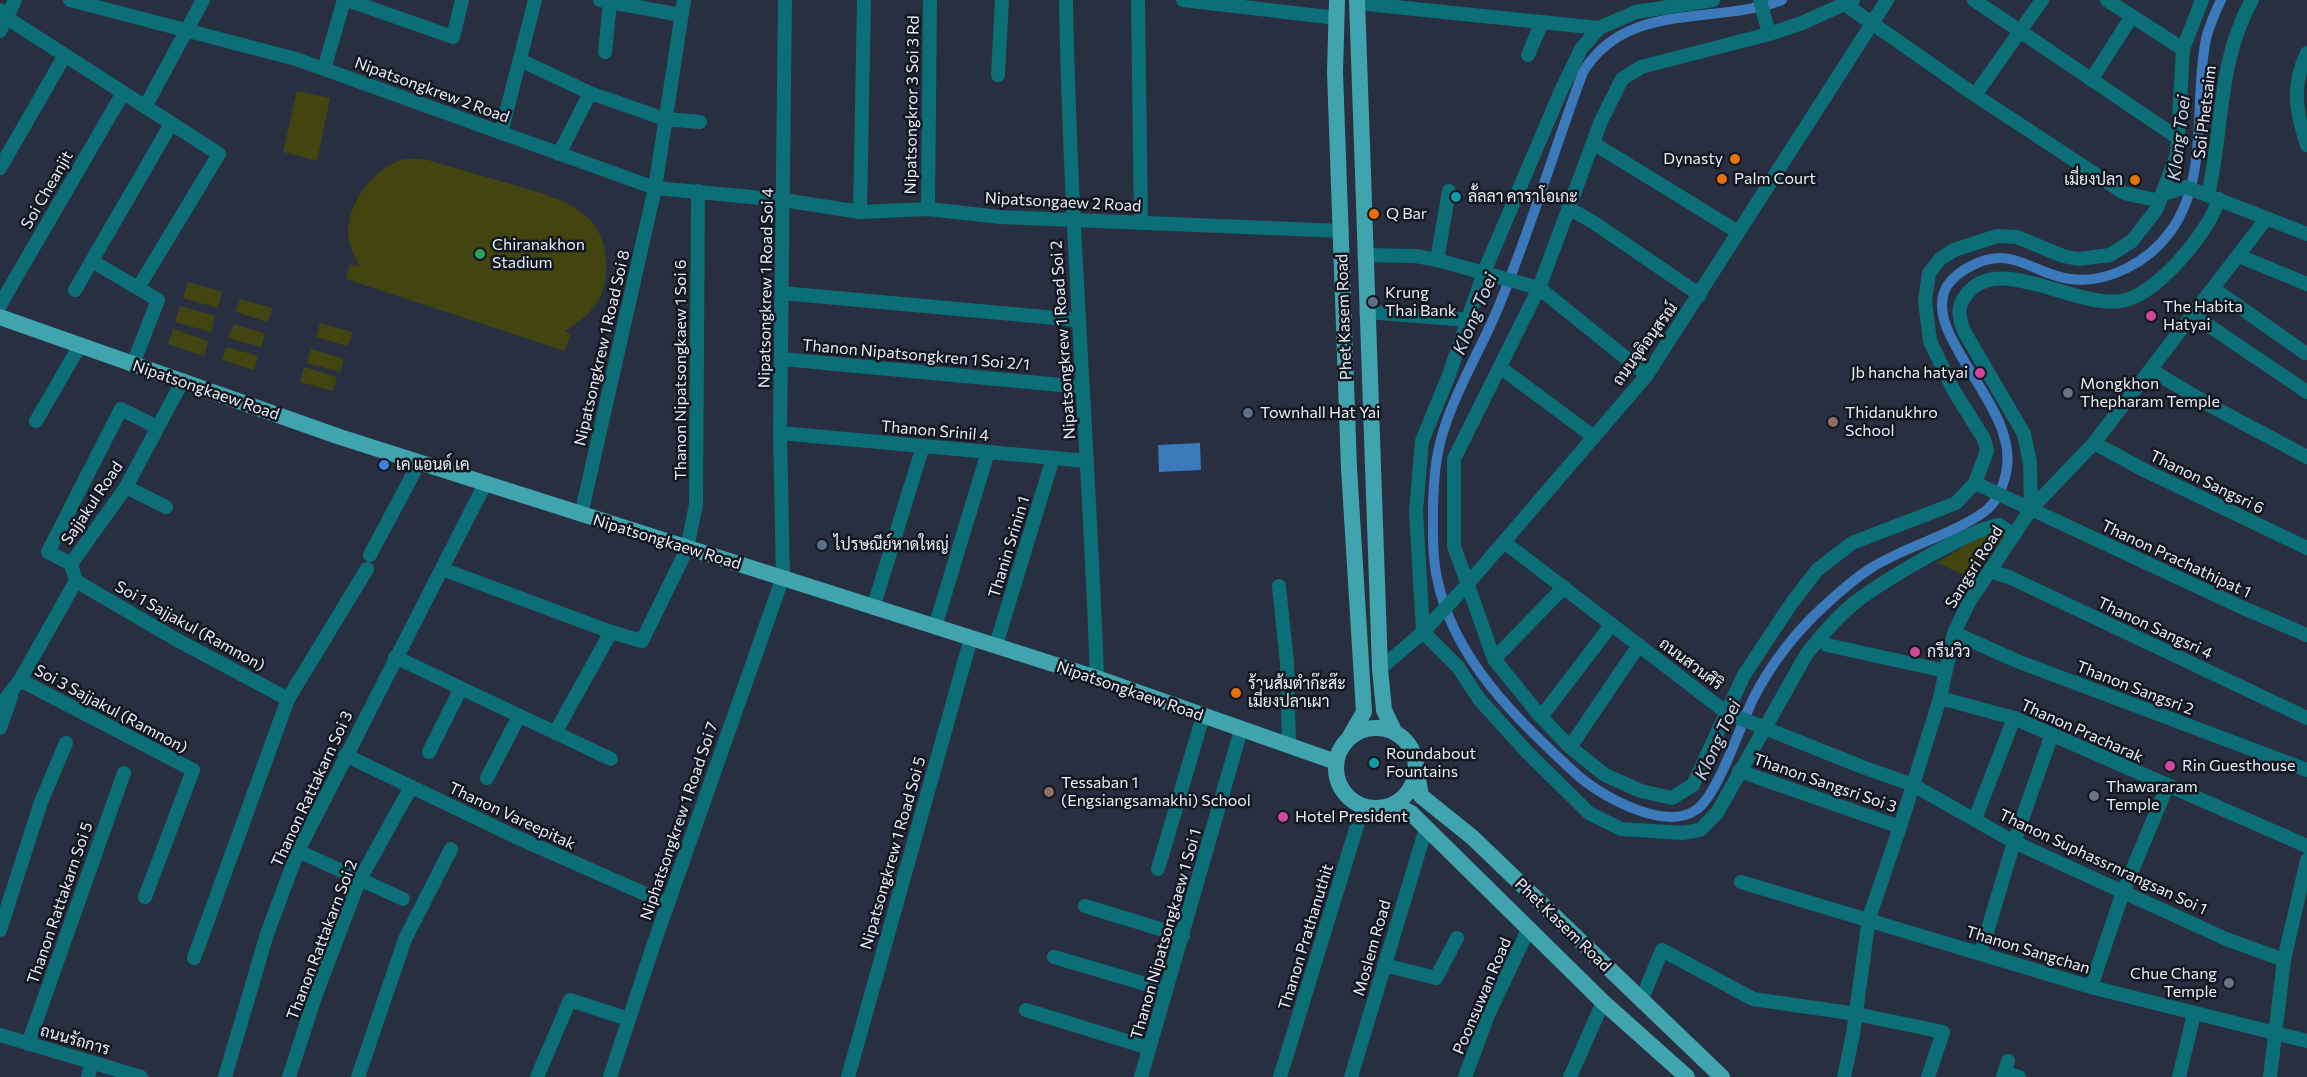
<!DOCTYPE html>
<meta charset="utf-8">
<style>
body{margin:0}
canvas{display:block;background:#272f40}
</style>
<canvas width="2307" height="1077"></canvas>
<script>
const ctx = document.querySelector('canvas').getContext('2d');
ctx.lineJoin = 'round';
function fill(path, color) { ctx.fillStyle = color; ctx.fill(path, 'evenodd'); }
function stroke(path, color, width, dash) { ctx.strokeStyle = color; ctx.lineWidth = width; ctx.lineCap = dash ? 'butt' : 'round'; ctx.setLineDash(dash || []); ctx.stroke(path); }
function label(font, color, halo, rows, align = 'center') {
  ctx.font = font + ' Commissioner,Sarabun,sans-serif'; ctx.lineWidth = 5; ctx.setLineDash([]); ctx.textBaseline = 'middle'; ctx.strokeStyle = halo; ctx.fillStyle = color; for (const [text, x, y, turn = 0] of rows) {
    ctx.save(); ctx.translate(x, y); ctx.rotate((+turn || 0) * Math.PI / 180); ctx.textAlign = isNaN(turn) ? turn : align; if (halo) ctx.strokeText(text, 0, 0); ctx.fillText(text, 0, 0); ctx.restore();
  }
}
const green = new Path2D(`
 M 297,91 L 330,98 L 317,161 L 283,152 Z
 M 424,159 C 452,167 479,175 507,183 C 556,198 609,207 606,270 C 605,301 589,316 565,331 L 571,334 L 565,351 L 346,279 L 350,264 L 360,267 C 355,256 348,244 348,232 C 349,201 372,171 401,160 C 408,158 417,159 424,159 Z
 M 188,282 L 222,292 L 218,308 L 183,298 Z
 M 240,299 L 272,308 L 268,322 L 236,312 Z
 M 180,306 L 215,316 L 211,332 L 175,322 Z
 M 320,323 L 352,332 L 348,346 L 316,337 Z
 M 234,324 L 265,334 L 261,347 L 228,338 Z
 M 173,329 L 208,341 L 204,356 L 168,344 Z
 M 226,347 L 258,356 L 254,370 L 222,360 Z
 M 311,349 L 344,359 L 340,372 L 307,363 Z
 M 304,367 L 337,377 L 333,391 L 300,382 Z
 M 1991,529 L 2003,534 L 2002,540 L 1971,578 L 1937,563 Z`);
const water = new Path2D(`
 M 1200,443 L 1201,470 L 1159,472 L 1158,445 Z`);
const canal = new Path2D(`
 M 1782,0 C 1712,26 1627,0 1583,72 C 1554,150 1530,231 1498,308 C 1482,347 1459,384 1446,423 C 1436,451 1434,476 1433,505 C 1433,529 1432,555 1437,578 C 1453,659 1517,719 1574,772 C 1598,795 1664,832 1696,810 C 1718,795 1740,726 1753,699 C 1770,666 1795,633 1822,608 C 1837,594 1854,579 1871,568 C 1906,546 1950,536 1984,512 C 1997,503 2005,483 2007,467 C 2016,404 1919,333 1947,286 C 1953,277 1961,271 1971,266 C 2012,244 2032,274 2070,279 C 2108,284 2148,262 2170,232 C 2210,178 2193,102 2206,39 C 2209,26 2215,13 2221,0`);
const minor = new Path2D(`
 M 70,0 L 296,59 L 655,188 L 783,200 L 860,212 L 928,209 L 1000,217 L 1342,231
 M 347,0 L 453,37 L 462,0
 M 600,0 L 681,15
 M 1066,0 C 1070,226 1089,452 1097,678
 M 1138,0 L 1141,223
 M 1183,0 L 1337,18
 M 1713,0 L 1636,12 L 1599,28 L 1581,49 L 1560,93 L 1484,272 L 1449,375 L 1422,441 L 1416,511 L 1423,632 L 1458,667 L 1479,699 L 1527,752 L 1589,813 L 1621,829 L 1682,833 L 1700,830 L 1717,813 L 1806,655 C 1820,637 1835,619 1853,604 C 1881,582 1966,531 1999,525 L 2014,535
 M 1760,0 L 1769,34
 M 1853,0 L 1802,23 L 1769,34 L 1641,67 L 1622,79 L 1601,121 L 1539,288 L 1454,459 L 1454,546 L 1494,659 L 1541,717 L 1570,747 L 1605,775 L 1641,791 L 1672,798 L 1693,785 L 1744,675 L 1791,604 L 1817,570 L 1852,543 L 1956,503 L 1975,483 L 1987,451 L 1984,439 L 1954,391 L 1930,341 L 1925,301 L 1929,273 L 1940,259 L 1954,250 L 1997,236 L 2017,237 L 2063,256 L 2078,259 L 2110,255 L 2132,241 L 2156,210 L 2177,154 L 2183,49 L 2202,0
 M 1974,0 L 2178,138
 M 2107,0 L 2183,49
 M 1357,3 L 1599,28
 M 1846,5 L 1975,95 L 2124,193 L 2160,201
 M 0,10 L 7,18 L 219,154 L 138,288
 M 0,31 L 15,0
 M 605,52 L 610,2
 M 2307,53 C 2291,86 2296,112 2307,145
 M 1528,55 L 1542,22
 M 520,60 L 590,93 L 665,119 L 700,122
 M 324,69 L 344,0
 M 998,75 L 1002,0
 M 2091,80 L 2132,16
 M 1975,95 L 2042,0
 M 145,107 L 203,0
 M 501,133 L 535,0
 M 1593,143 L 1738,232
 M 559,154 L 590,93
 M 0,168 L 65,55
 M 2163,194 L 2186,187 L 2307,234
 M 2208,195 C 2223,130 2218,59 2252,0
 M 1568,208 L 1593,222 L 1700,295
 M 928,209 L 930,0
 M 860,212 L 864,0
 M 1364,255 L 1416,256 L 1437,260 L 1539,288 L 1647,375
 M 2239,256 L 2307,284
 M 1437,260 L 1449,191
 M 92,261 L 158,300 L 133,364
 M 2214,289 L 2305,353
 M 75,290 L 171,124
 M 782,293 L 1078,320
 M 0,305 L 123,93
 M 1366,312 L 1468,320
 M 2193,315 L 2307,392
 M 782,359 L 1082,387
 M 1501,368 L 1594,437
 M 2151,370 L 2213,407 L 2307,457
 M 36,421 L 79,347
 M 780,433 L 1087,461
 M 2094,443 L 2146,471 L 2307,548
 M 1975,483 L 2241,607 L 2307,635
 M 126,487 L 166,507
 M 2031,509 L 2030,463 L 2024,434 L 1965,333 C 1959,319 1956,308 1966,295 C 1998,252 2074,308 2121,301 C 2156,296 2209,232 2219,199
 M 581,515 L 655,188 L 684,0
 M 1504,542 L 1727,713 L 1865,768 L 1913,785 L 2014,842 L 2226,939 L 2284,960
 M 370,555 L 419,463
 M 71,564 L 48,552 L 121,409 L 157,427
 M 442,569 L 611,632 L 555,733
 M 1989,571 L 2009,577 L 2307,718
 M 76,581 L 177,640 L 288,699
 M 1279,586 L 1287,663 L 1289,746
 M 873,608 L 923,446
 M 935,627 L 988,452
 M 611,632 L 642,641 L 687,549 L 696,504 L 698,191
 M 1954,633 L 2017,661 L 2307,770
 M 996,645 L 1053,458
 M 1827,645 L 1945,671
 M 395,657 L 611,759
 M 1494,659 L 1564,587
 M 1380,669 L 1423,632 L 1466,586 L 1647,375 L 1887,0
 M 20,680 L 193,770 L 145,897
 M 1940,698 L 2014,718 L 2307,846
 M 0,706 L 20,680 L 76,581 L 71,564 L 126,487 L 183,380
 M 1541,717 L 1612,624
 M 0,728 L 11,697
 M 1570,747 L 1639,645
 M 429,752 L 461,688
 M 345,755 L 516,837 L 668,904
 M 1739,771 L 1900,827
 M 487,778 L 519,716
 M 1975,819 L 2014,718
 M 298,851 L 403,899
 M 1158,869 L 1203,716
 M 1741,882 L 2091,987 L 2307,1041
 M 1085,906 L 1183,936
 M 0,930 L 41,802 L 66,743
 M 1981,952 L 2014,842 L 2052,734
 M 1054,957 L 1166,990
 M 194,958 L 288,699 L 367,569
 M 1384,965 L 1436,978 L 1457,938
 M 2091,987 L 2123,892 L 2167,787
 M 1641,1001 L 1662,950 L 1753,999 L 1856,1014 L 1943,1032 L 1928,1077
 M 1026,1010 L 1149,1048
 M 0,1035 L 141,1077
 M 28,1044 L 124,773
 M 2004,1073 L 2019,1077
 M 88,1077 L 92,1062
 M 225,1077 L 267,934 L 298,851 L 485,484
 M 289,1077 L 316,994 L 359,881 L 411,787
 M 358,1077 L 405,939 L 451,849
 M 537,1077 L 570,1000 L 628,1019
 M 610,1077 L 654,943 L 783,577 L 780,433 L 785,0
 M 848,1077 L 971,638
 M 1141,1077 L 1241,730
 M 1280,1077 L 1363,806
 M 1351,1077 L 1426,828
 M 1465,1077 L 1488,1015 L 1529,928
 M 1570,1077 L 1603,1002
 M 1844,1077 L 1853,1034 L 1869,918 L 1900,827 L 1940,698 L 1954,633 L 1969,602 L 2031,509 L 2094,443 L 2266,219
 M 2003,1077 L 2008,1061
 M 2179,1077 L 2194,1014
 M 2270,1077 L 2284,960 L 2307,860`);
const major = new Path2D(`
 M 1337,0 L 1335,72 L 1349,468 L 1364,712 L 1349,738
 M 1357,0 L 1380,669 L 1384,710 L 1394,731
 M 0,317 L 340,437 L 1097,678 L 1336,762
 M1336 768a40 40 0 1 1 80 0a40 40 0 1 1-80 0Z
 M 1416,767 L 1421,796 L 1472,837 L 1722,1077
 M 1384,807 L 1399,807 L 1411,813 L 1603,1002 L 1687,1077`);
const markers = [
 [1735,159,6,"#e8710a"],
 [1722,179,6,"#e8710a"],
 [2135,180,6,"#e8710a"],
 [1456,197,6,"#0f9aa8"],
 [1374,214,6,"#e8710a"],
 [480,254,6,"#2e9e5b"],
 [1373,302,6,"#5c6f8a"],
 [2151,316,6,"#d1479c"],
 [1980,373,6,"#d1479c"],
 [2068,393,6,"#6b7280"],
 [1248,413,6,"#5c6f8a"],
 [1833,422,6,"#8d6e63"],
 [384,465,6,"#3f7fe0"],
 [822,545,6,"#5c6f8a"],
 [1915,652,6,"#d1479c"],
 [1236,693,6,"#e8710a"],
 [1374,763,6,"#0f9aa8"],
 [2170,766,6,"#d1479c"],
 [1049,792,6,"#8d6e63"],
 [2094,796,6,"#6b7280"],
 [1283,817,6,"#d1479c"],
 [2229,983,6,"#6b7280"]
];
const streetNames = [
 ["Nipatsongkrew 2 Road",432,90,20],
 ["Nipatsongkror 3 Soi 3 Rd",912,105,-89],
 ["Soi Phetsaim",2205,112,-83],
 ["Soi Cheanjit",47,190,-60],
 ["Nipatsongaew 2 Road",1063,202,3],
 ["Nipatsongkrew 1 Road Soi 4",766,288,-89],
 ["Phet Kasem Road",1344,317,-92],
 ["Nipatsongkrew 1 Road Soi 2",1063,340,-94],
 ["ถนนจุติอนุสรณ์",1645,344,-54],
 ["Nipatsongkrew 1 Road Soi 8",602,348,-77],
 ["Thanon Nipatsongkren 1 Soi 2/1",916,355,5],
 ["Thanon Nipatsongkaew 1 Soi 6",681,370,-90],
 ["Nipatsongkaew Road",206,390,19],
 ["Thanon Srinil 4",935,431,5],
 ["Thanon Sangsri 6",2207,482,26],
 ["Sajjakul Road",92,503,-56],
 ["Nipatsongkaew Road",667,542,17],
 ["Thanin Srinin 1",1009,547,-73],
 ["Thanon Prachathipat 1",2176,559,25],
 ["Sangsri Road",1974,567,-58],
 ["Soi 1 Sajjakul (Ramnon)",190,626,29],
 ["Thanon Sangsri 4",2155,628,25],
 ["ถนนสวนศิริ",1691,664,37],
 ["Thanon Sangsri 2",2135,688,21],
 ["Nipatsongkaew Road",1130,691,19],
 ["Soi 3 Sajjakul (Ramnon)",111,709,28],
 ["Thanon Pracharak",2082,731,24],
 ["Thanon Sangsri Soi 3",1825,783,19],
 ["Thanon Rattakarn Soi 3",312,789,-65],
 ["Thanon Vareepitak",512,816,25],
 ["Niphatsongkrew 1 Road Soi 7",679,821,-71],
 ["Nipatsongkrew 1 Road Soi 5",893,853,-74],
 ["Thanon Suphassrnrangsan Soi 1",2103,862,25],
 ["Thanon Rattakarn Soi 5",60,903,-71],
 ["Phet Kasem Road",1563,925,44],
 ["Thanon Nipatsongkaew 1 Soi 1",1166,934,-74],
 ["Thanon Prathanuthit",1306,937,-73],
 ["Thanon Rattakarn Soi 2",322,940,-69],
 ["Moslem Road",1372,948,-74],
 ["Thanon Sangchan",2028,950,17],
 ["Poonsuwan Road",1482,996,-67],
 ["ถนนรัถการ",75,1040,16]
];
const poiNames = [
 ["Dynasty",1723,159,"right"],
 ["Palm Court",1734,179],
 ["เมี่ยงปลา",2123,180,"right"],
 ["ลั้ลลา คาราโอเกะ",1468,197],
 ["Q Bar",1386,214],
 ["Chiranakhon",492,245],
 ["Stadium",492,263],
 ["Krung",1385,293],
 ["Thai Bank",1385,311],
 ["The Habita",2163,307],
 ["Hatyai",2163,325],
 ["Jb hancha hatyai",1968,373,"right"],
 ["Mongkhon",2080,384],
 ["Thepharam Temple",2080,402],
 ["Townhall Hat Yai",1260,413],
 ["Thidanukhro",1845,413],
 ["School",1845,431],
 ["เค แอนด์ เค",396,465],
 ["ไปรษณีย์หาดใหญ่",834,545],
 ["กรีนวิว",1927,652],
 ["ร้านส้มตำก๊ะส๊ะ",1248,684],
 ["เมี่ยงปลาเผา",1248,702],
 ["Roundabout",1386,754],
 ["Fountains",1386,772],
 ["Rin Guesthouse",2182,766],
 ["Tessaban 1",1061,783],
 ["(Engsiangsamakhi) School",1061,801],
 ["Thawararam",2106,787],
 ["Temple",2106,805],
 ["Hotel President",1295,817],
 ["Chue Chang",2217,974,"right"],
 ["Temple",2217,992,"right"]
];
const waterNames = [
 ["Klong Toei",2179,138,-83],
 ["Klong Toei",1475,314,-67],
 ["Klong Toei",1718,740,-65]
];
fill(green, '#434510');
fill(water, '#3c79bb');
stroke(canal, '#3c79bb', 10);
stroke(minor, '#0c6f77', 14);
stroke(major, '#3fa4ad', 16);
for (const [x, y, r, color] of markers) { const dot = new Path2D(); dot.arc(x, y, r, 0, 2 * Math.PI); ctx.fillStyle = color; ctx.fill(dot); stroke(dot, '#14171f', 2); }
label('16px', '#e9eefa', '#14171f', streetNames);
label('16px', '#e9eefa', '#14171f', poiNames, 'left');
label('italic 18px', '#cad9eb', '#14171f', waterNames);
</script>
